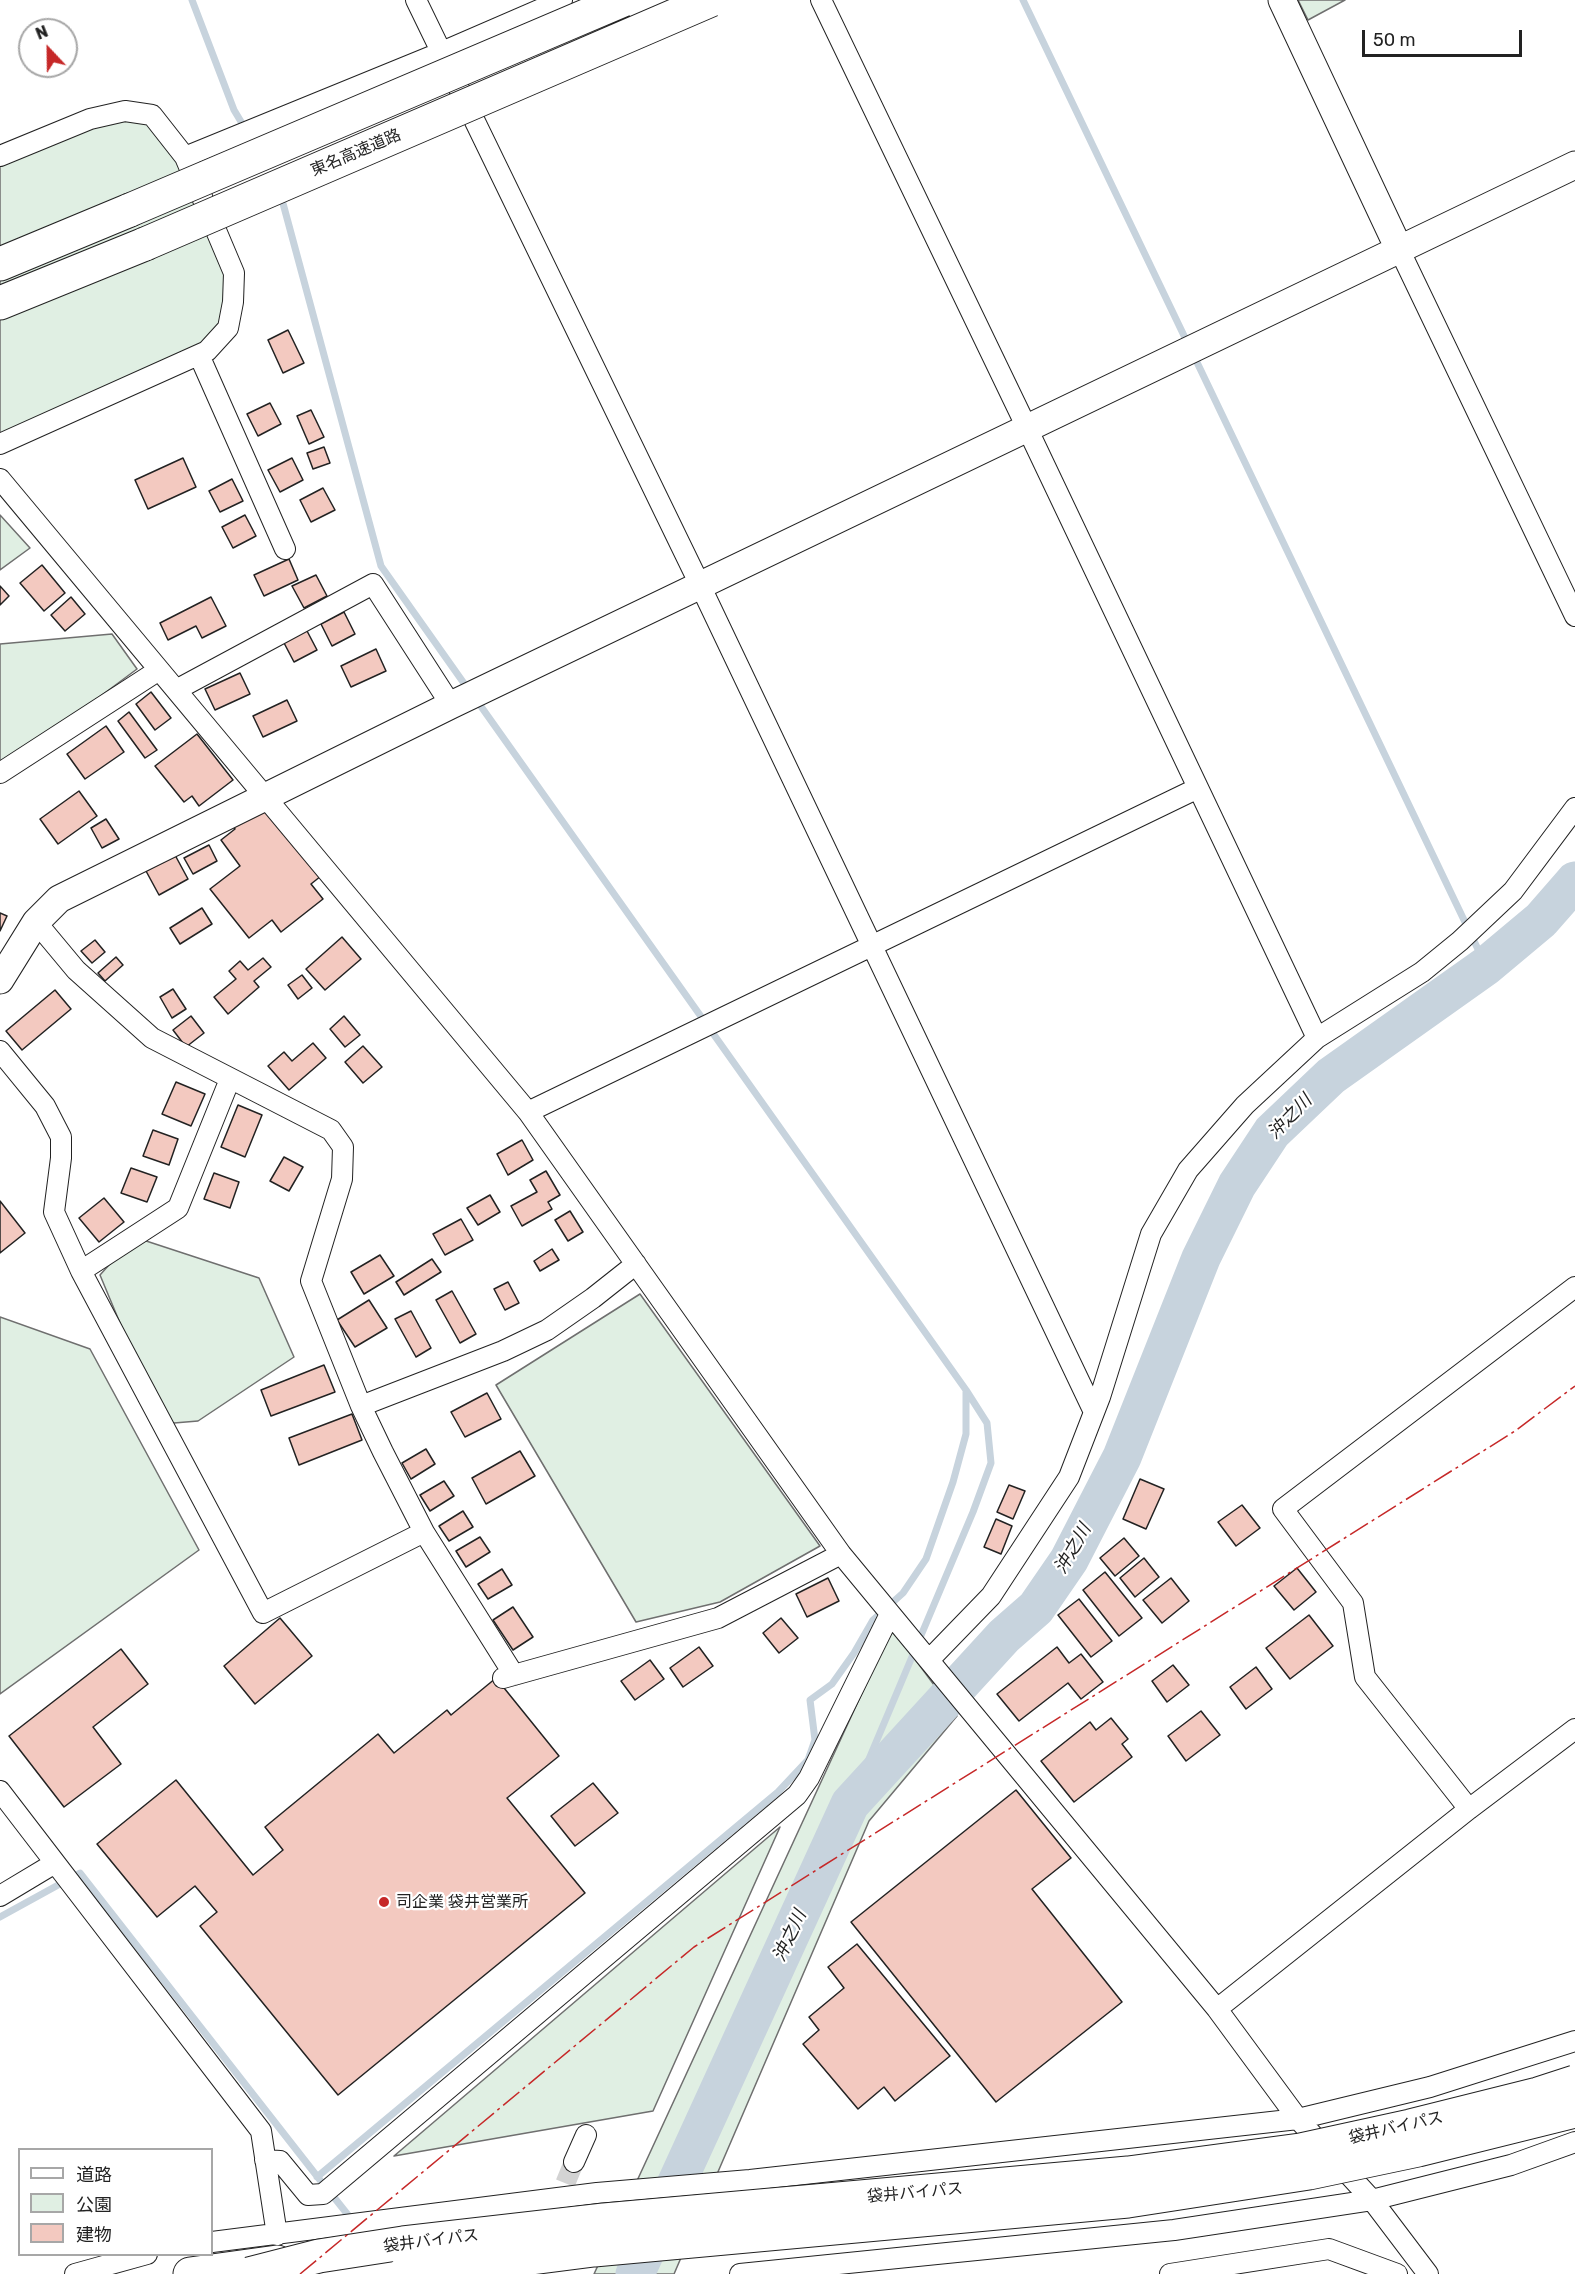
<!DOCTYPE html>
<meta charset="utf-8">
<style>
body{margin:0}
#map{position:relative;width:1575px;height:2274px;overflow:hidden;background:#fff;font-family:Rubik,"Noto Sans JP",sans-serif}
canvas{display:block}
.legend{position:absolute;left:18px;top:2148px;width:195px;height:108px;box-sizing:border-box;background:#fff;border:2px solid #a7a7a7;margin:0;padding:8px 10px;list-style:none;font-size:18px;color:#222}
.legend li{display:flex;align-items:center;gap:12px;height:30px}
.legend b{width:30px;border:2px solid #a7a7a7}
.north{position:absolute;left:18px;top:18px;width:60px;height:60px;box-sizing:border-box;background:#fff;border:2px solid #a7a7a7;border-radius:50%;rotate:338deg;font-size:16px;font-weight:700;line-height:24px;text-align:center;color:#222}
.north::after{content:'';display:block;margin:auto;width:21px;height:27px;background:#c62828;clip-path:polygon(50% 0,100% 100%,50% 72%,0 100%)}
.scale{position:absolute;left:1362px;top:30px;width:160px;height:27px;box-sizing:border-box;border:3px solid #222;border-top:0;padding-left:8px;font-size:18px;line-height:21px;white-space:nowrap;color:#222;-webkit-text-stroke:4px #fff;paint-order:stroke}
</style>
<div id="map">
<canvas width="1575" height="2274"></canvas>
<ul class="legend">
<li><b style="height:8px;background:#fff"></b>道路</li>
<li><b style="height:16px;background:#e0efe3"></b>公園</li>
<li><b style="height:16px;background:#f3c9c0"></b>建物</li>
</ul>
<div class="north">N</div>
<div class="scale">50 m</div>
</div>
<script>
const ctx = document.querySelector('canvas').getContext('2d');
ctx.lineJoin = 'round';
function fill(path, color) { ctx.fillStyle = color; ctx.fill(path, 'evenodd'); }
function stroke(path, color, width, dash) { ctx.strokeStyle = color; ctx.lineWidth = width; ctx.lineCap = dash ? 'butt' : 'round'; ctx.setLineDash(dash || []); ctx.stroke(path); }
function label(font, color, halo, rows, align = 'center') {
  ctx.font = font + ' Rubik,"Noto Sans JP",sans-serif'; ctx.lineWidth = 4.5; ctx.setLineDash([]); ctx.textBaseline = 'middle'; ctx.strokeStyle = halo; ctx.fillStyle = color; for (const [text, x, y, turn = 0] of rows) {
    ctx.save(); ctx.translate(x, y); ctx.rotate((+turn || 0) * Math.PI / 180); ctx.textAlign = isNaN(turn) ? turn : align; if (halo) ctx.strokeText(text, 0, 0); ctx.fillText(text, 0, 0); ctx.restore();
  }
}
const green = new Path2D(`
 M 1298,0 L 1345,0 L 1308,20 Z
 M 125,111 L 162,127 L 234,273 L 228,328 L 207,351 L 0,444 L 0,156 Z
 M 0,515 L 30,548 L 0,570 Z
 M 112,634 L 137,669 L 0,771 L 0,644 Z
 M 134,1237 L 259,1278 L 294,1357 L 198,1421 L 162,1424 L 100,1275 Z
 M 640,1294 L 820,1546 L 720,1602 L 636,1622 L 496,1385 Z
 M 0,1317 L 90,1349 L 199,1550 L 0,1694 Z
 M 892,1628 L 957,1716 L 869,1821 L 674,2274 L 594,2274 Z
 M 780,1827 L 653,2111 L 394,2156 Z`);
const stream = new Path2D(`
 M 192,0 L 234,110 L 246,130
 M 1023,0 L 1188,344
 M 281,196 L 381,566 L 468,689
 M 1193,354 L 1486,966
 M 475,698 L 966,1390 L 987,1423 L 991,1463 L 973,1512 L 850,1804
 M 0,1917 L 80,1873 L 320,2180
 M 317,2177 L 778,1792 L 808,1760 L 815,1740 L 810,1700 L 832,1684 L 854,1653 L 873,1620 L 903,1593 L 926,1559 L 953,1482 L 966,1434 L 966,1392
 M 329,2191 L 352,2220`);
const river = new Path2D(`
 M 635,2274 L 850,1804 L 1004,1636 L 1036,1608 L 1069,1560 L 1122,1457 L 1201,1258 L 1237,1185 L 1272,1132 L 1331,1076 L 1486,966 L 1541,920 L 1575,881`);
const building = new Path2D(`
 M 288,330 L 304,363 L 283,373 L 268,340 Z
 M 270,403 L 281,424 L 258,436 L 247,414 Z
 M 311,410 L 324,437 L 309,444 L 297,416 Z
 M 324,447 L 330,463 L 313,469 L 307,453 Z
 M 183,458 L 196,487 L 148,509 L 135,480 Z
 M 292,458 L 303,480 L 280,492 L 268,470 Z
 M 232,479 L 243,501 L 220,512 L 209,491 Z
 M 323,488 L 335,510 L 311,522 L 300,500 Z
 M 245,515 L 256,536 L 233,548 L 222,527 Z
 M 289,559 L 298,580 L 264,596 L 254,575 Z
 M 42,565 L 65,593 L 44,611 L 20,583 Z
 M 316,575 L 327,596 L 304,608 L 292,586 Z
 M 0,586 L 9,596 L 0,605 Z
 M 71,597 L 85,614 L 65,631 L 51,615 Z
 M 211,597 L 226,626 L 202,638 L 196,626 L 168,640 L 160,623 Z
 M 344,612 L 355,634 L 332,646 L 321,624 Z
 M 306,629 L 317,650 L 294,662 L 283,641 Z
 M 376,649 L 386,671 L 351,687 L 341,666 Z
 M 240,673 L 250,694 L 215,710 L 205,689 Z
 M 151,692 L 171,718 L 155,730 L 136,704 Z
 M 287,700 L 297,721 L 263,737 L 253,716 Z
 M 129,712 L 157,750 L 145,758 L 118,721 Z
 M 106,726 L 124,752 L 85,779 L 67,754 Z
 M 197,734 L 233,780 L 199,806 L 192,796 L 184,802 L 155,766 Z
 M 79,791 L 97,816 L 58,844 L 40,819 Z
 M 266,806 L 321,876 L 311,884 L 323,899 L 281,932 L 272,920 L 249,938 L 210,889 L 240,866 L 221,840 L 235,829 L 233,826 Z
 M 106,819 L 119,839 L 102,848 L 91,828 Z
 M 209,845 L 217,861 L 193,874 L 184,858 Z
 M 175,855 L 188,879 L 159,895 L 146,871 Z
 M 202,908 L 212,924 L 180,944 L 170,928 Z
 M 0,913 L 7,916 L 0,931 Z
 M 342,937 L 361,959 L 325,990 L 306,969 Z
 M 95,940 L 105,952 L 92,963 L 81,951 Z
 M 116,957 L 123,965 L 105,981 L 98,973 Z
 M 263,958 L 271,967 L 254,981 L 259,987 L 228,1014 L 214,997 L 236,979 L 229,971 L 240,961 L 248,970 Z
 M 302,975 L 312,988 L 298,999 L 288,985 Z
 M 173,989 L 186,1009 L 172,1018 L 160,997 Z
 M 55,990 L 71,1009 L 22,1050 L 6,1031 Z
 M 191,1016 L 204,1033 L 186,1047 L 173,1030 Z
 M 344,1016 L 360,1035 L 345,1047 L 330,1029 Z
 M 313,1043 L 326,1058 L 289,1090 L 268,1066 L 284,1052 L 292,1061 Z
 M 363,1046 L 382,1067 L 363,1083 L 345,1062 Z
 M 176,1082 L 205,1094 L 191,1126 L 162,1114 Z
 M 238,1105 L 262,1115 L 245,1157 L 221,1147 Z
 M 153,1130 L 178,1139 L 169,1165 L 143,1156 Z
 M 522,1140 L 533,1160 L 508,1175 L 497,1154 Z
 M 284,1157 L 303,1167 L 289,1191 L 270,1181 Z
 M 131,1168 L 157,1177 L 147,1202 L 121,1193 Z
 M 546,1171 L 560,1195 L 548,1202 L 552,1209 L 522,1226 L 511,1206 L 537,1192 L 530,1180 Z
 M 214,1173 L 239,1182 L 230,1208 L 204,1199 Z
 M 490,1195 L 500,1212 L 478,1225 L 467,1208 Z
 M 104,1198 L 124,1222 L 99,1242 L 79,1218 Z
 M 0,1201 L 25,1233 L 0,1253 Z
 M 570,1211 L 583,1232 L 568,1241 L 555,1220 Z
 M 461,1219 L 473,1240 L 445,1255 L 433,1234 Z
 M 552,1249 L 559,1260 L 540,1271 L 534,1261 Z
 M 380,1255 L 394,1276 L 364,1294 L 351,1272 Z
 M 432,1259 L 441,1272 L 404,1295 L 396,1282 Z
 M 508,1282 L 519,1303 L 505,1310 L 494,1289 Z
 M 452,1291 L 476,1334 L 460,1343 L 436,1300 Z
 M 369,1300 L 387,1328 L 355,1347 L 337,1320 Z
 M 411,1311 L 431,1348 L 416,1357 L 395,1319 Z
 M 324,1365 L 335,1392 L 271,1416 L 261,1390 Z
 M 487,1393 L 501,1419 L 465,1437 L 451,1412 Z
 M 352,1414 L 362,1440 L 299,1465 L 289,1438 Z
 M 426,1449 L 435,1464 L 411,1479 L 402,1463 Z
 M 520,1451 L 535,1476 L 486,1504 L 472,1478 Z
 M 1140,1479 L 1164,1489 L 1146,1529 L 1123,1519 Z
 M 444,1481 L 454,1496 L 430,1511 L 420,1495 Z
 M 1009,1485 L 1025,1491 L 1013,1519 L 997,1512 Z
 M 1242,1505 L 1260,1528 L 1236,1546 L 1218,1522 Z
 M 463,1511 L 473,1527 L 449,1541 L 439,1526 Z
 M 996,1519 L 1012,1526 L 1001,1554 L 984,1547 Z
 M 480,1537 L 490,1552 L 466,1567 L 456,1551 Z
 M 1124,1538 L 1139,1556 L 1115,1576 L 1100,1558 Z
 M 1144,1558 L 1159,1577 L 1135,1597 L 1120,1578 Z
 M 1297,1568 L 1316,1592 L 1294,1610 L 1274,1586 Z
 M 502,1569 L 512,1585 L 488,1599 L 478,1584 Z
 M 1105,1572 L 1142,1618 L 1119,1636 L 1083,1590 Z
 M 828,1578 L 839,1601 L 807,1617 L 796,1594 Z
 M 1171,1578 L 1189,1601 L 1162,1623 L 1143,1600 Z
 M 1079,1599 L 1112,1641 L 1091,1657 L 1058,1615 Z
 M 513,1607 L 533,1637 L 513,1650 L 493,1620 Z
 M 1309,1615 L 1333,1646 L 1290,1679 L 1266,1648 Z
 M 280,1618 L 312,1656 L 255,1704 L 224,1666 Z
 M 781,1618 L 798,1638 L 779,1653 L 763,1633 Z
 M 699,1647 L 713,1666 L 683,1687 L 670,1668 Z
 M 1057,1647 L 1069,1663 L 1081,1654 L 1103,1682 L 1081,1699 L 1068,1683 L 1019,1721 L 997,1694 Z
 M 121,1649 L 148,1684 L 93,1727 L 121,1764 L 64,1807 L 9,1736 Z
 M 650,1660 L 664,1679 L 635,1700 L 621,1681 Z
 M 1173,1665 L 1189,1685 L 1167,1702 L 1152,1681 Z
 M 1256,1667 L 1272,1689 L 1246,1709 L 1230,1687 Z
 M 496,1678 L 559,1756 L 507,1798 L 585,1893 L 338,2095 L 200,1926 L 217,1912 L 195,1886 L 157,1917 L 97,1844 L 176,1780 L 253,1875 L 283,1850 L 265,1827 L 378,1734 L 394,1753 L 447,1710 L 451,1715 Z
 M 1201,1711 L 1220,1735 L 1186,1761 L 1168,1736 Z
 M 1111,1718 L 1128,1739 L 1122,1744 L 1132,1757 L 1074,1802 L 1041,1761 L 1090,1722 L 1096,1730 Z
 M 593,1783 L 618,1813 L 575,1846 L 551,1816 Z
 M 1016,1790 L 1071,1858 L 1032,1889 L 1122,2002 L 996,2102 L 851,1922 Z
 M 857,1944 L 950,2056 L 895,2101 L 884,2087 L 858,2109 L 803,2044 L 819,2030 L 809,2017 L 844,1988 L 828,1967 Z`);
const streetTunnel = new Path2D(`
 M 554,2211 L 574,2162`);
const street = new Path2D(`
 M 416,0 L 700,585 L 1094,1412
 M 821,0 L 1027,428 L 1317,1038
 M 0,156 L 90,119 L 125,111 L 152,115 L 185,157 L 234,273 L 233,302 L 228,328 L 207,351 L 0,444
 M 185,157 L 442,52 L 562,0
 M 1399,249 L 1575,616
 M 199,355 L 285,549
 M 0,479 L 528,1112 L 841,1554 L 1217,2009 L 1298,2119 L 1372,2200 L 1428,2274
 M 176,690 L 373,584 L 451,705
 M 0,773 L 159,670
 M 36,922 L 76,970 L 152,1038 L 331,1130 L 343,1147 L 342,1179 L 311,1281 L 361,1406 L 383,1452 L 424,1532 L 514,1675
 M 0,1051 L 45,1106 L 61,1137 L 61,1158 L 54,1212 L 81,1271 L 263,1613 L 424,1532
 M 528,1112 L 1198,788
 M 81,1271 L 178,1208 L 230,1079
 M 361,1406 L 503,1351 L 547,1330 L 593,1298 L 636,1264
 M 929,1660 L 991,1596 L 1069,1477 L 1100,1397 L 1151,1234 L 1188,1170 L 1245,1105 L 1317,1038 L 1422,972 L 1460,941 L 1513,891 L 1575,808
 M 503,1678 L 718,1618 L 841,1554
 M 0,1791 L 261,2131 L 277,2235
 M 1469,1809 L 1365,1677 L 1353,1603 L 1283,1509 L 1575,1287
 M 0,1896 L 55,1863
 M 1217,2009 L 1469,1809 L 1575,1729
 M 265,2160 L 280,2161 L 308,2195 L 323,2194 L 797,1795 L 809,1778 L 890,1614
 M 574,2162 L 586,2135
 M 212,2242 L 597,2193 L 750,2180 L 1298,2119 L 1430,2087 L 1575,2041
 M 75,2274 L 147,2254
 M 740,2274 L 1174,2230 L 1372,2200 L 1511,2165 L 1575,2142
 M 1170,2274 L 1329,2249 L 1397,2274`);
const secondary = new Path2D(`
 M 1282,0 L 1399,249
 M 0,980 L 36,922 L 59,899 L 451,705 L 1575,165`);
const highway = new Path2D(`
 M 0,264 L 130,210
 M 0,303 L 145,244
 M 190,2274 L 277,2262`);
const highwayBridge = new Path2D(`
 M 130,210 L 623,0
 M 145,244 L 711,0
 M 249,2274 L 319,2256 L 403,2243 L 604,2220 L 1128,2173 L 1300,2150 L 1410,2126 L 1538,2094 L 1575,2082
 M 404,2274 L 594,2250 L 1128,2201 L 1309,2173 L 1418,2150 L 1575,2111`);
const power = new Path2D(`
 M 300,2274 L 694,1947 L 1515,1431 L 1575,1386`);
const markers = [
 [384,1902,6,"#c62828"]
];
const streetNames = [
 ["東名高速道路",356,153,-23],
 ["袋井バイパス",1396,2128,-13],
 ["袋井バイパス",915,2193,-5],
 ["袋井バイパス",431,2241,-7]
];
const poiNames = [
 ["司企業 袋井営業所",396,1902]
];
const waterNames = [
 ["沖之川",1290,1117,-46],
 ["沖之川",1073,1549,-60],
 ["沖之川",790,1936,-65]
];
fill(green, '#e0efe3');
stroke(green, '#6f6f6f', 1.5);
stroke(stream, '#c7d3dd', 7);
stroke(river, '#c7d3dd', 39);
fill(building, '#f3c9c0');
stroke(building, '#222', 1.5);
stroke(streetTunnel, '#d3d3d3', 20, [20, 10]);
stroke(street, '#222', 22);
stroke(secondary, '#222', 29);
stroke(highway, '#222', 35);
stroke(street, '#fff', 20);
stroke(secondary, '#fff', 27);
stroke(highway, '#fff', 33);
stroke(highwayBridge, '#222', 35, []);
stroke(highwayBridge, '#fff', 33);
stroke(power, '#c62828', 1.5, [21, 4.5, 3, 4.5]);
for (const [x, y, r, color] of markers) { const dot = new Path2D(); dot.arc(x, y, r, 0, 2 * Math.PI); ctx.fillStyle = color; ctx.fill(dot); stroke(dot, '#fff', 2); }
label('16px', '#222', '#fff', streetNames);
label('16px', '#222', '#fff', poiNames, 'left');
label('italic 18px', '#222', '#fff', waterNames);
</script>
